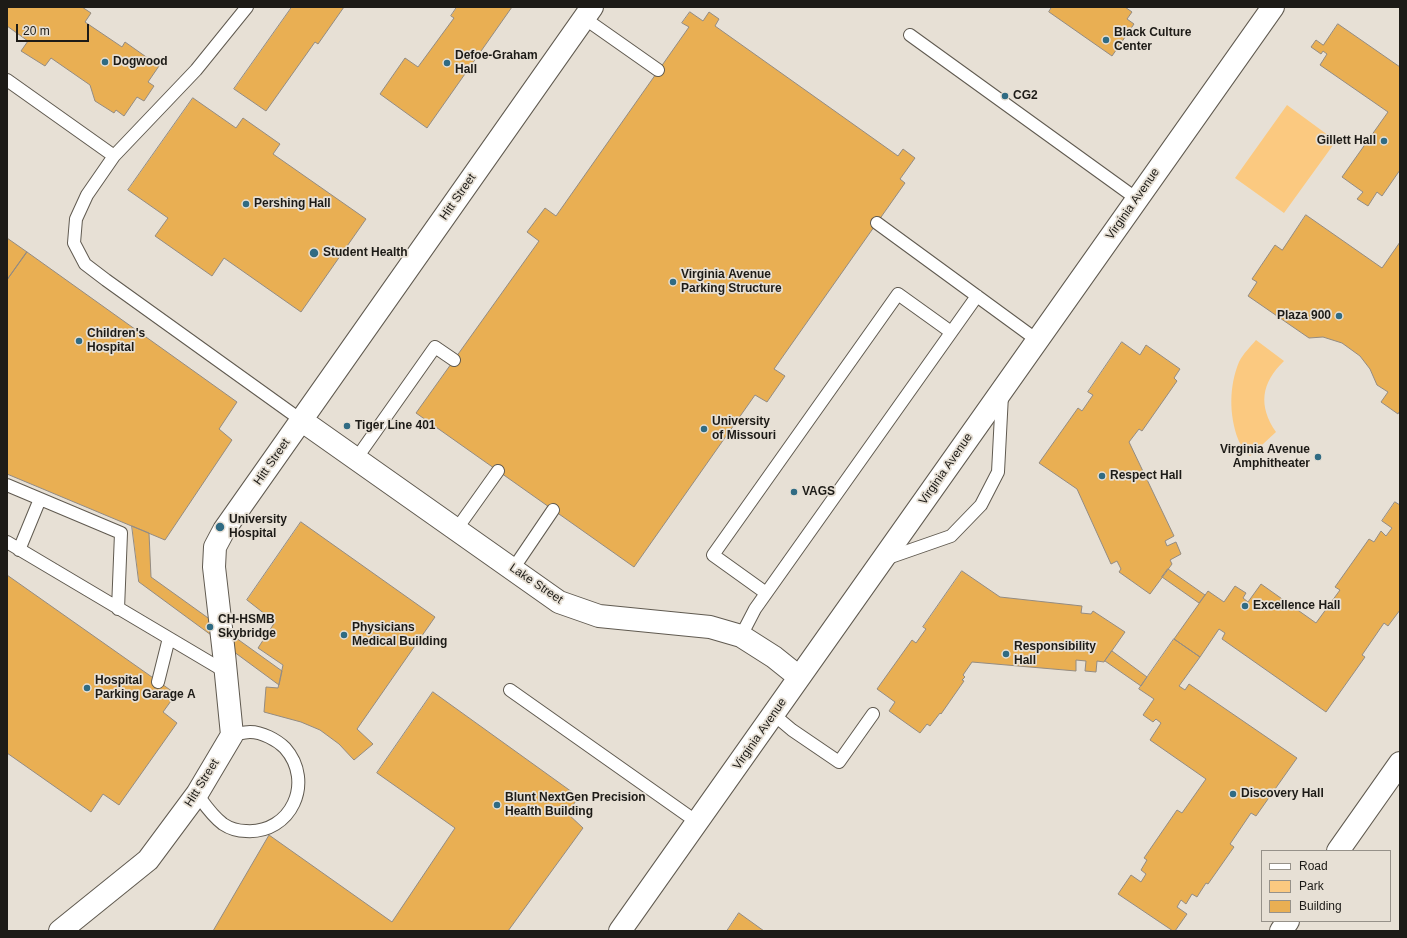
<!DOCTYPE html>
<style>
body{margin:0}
#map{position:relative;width:1407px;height:938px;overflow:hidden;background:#e7e0d5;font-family:Helvetica,sans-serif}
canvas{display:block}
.frame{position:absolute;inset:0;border:8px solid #1d1b17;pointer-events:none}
.legend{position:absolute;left:1261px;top:850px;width:130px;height:72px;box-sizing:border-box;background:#e7e0d5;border:1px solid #969189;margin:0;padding:5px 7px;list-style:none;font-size:12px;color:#1d1b17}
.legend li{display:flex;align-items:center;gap:8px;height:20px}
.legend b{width:20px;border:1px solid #969189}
.scale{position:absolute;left:16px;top:24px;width:73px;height:18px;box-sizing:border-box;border:2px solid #1d1b17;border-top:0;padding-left:5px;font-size:12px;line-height:14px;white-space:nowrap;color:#1d1b17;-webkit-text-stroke:3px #e7e0d5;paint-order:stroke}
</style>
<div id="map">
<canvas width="1407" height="938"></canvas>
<div class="frame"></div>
<ul class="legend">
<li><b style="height:5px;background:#fff"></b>Road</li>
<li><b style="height:11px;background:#fbc980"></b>Park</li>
<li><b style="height:11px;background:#e9af53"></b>Building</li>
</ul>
<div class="scale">20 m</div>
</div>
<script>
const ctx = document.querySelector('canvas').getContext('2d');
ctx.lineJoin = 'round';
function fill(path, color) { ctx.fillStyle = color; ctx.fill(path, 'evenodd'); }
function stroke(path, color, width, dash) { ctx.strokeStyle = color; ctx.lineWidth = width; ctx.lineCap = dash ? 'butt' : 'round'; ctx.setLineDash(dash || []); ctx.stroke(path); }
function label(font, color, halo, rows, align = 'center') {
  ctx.font = font + ' Helvetica,sans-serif'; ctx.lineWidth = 3.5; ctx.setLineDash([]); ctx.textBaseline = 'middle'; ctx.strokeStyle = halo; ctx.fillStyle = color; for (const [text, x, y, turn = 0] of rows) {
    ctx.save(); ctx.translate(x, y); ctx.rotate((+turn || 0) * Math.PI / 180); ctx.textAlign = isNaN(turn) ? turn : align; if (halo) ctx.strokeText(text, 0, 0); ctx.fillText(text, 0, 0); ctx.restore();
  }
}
const green = new Path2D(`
 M 1287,105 L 1336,141 L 1284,213 L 1235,178 Z
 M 1256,340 L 1284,361 C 1261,383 1258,406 1276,432 L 1250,456 C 1246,451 1240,445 1238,439 C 1229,415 1229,386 1239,362 C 1243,354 1250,347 1256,340 Z`);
const building = new Path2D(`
 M 7,7 L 82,7 L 91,13 L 85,22 L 122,47 L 125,42 L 159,66 L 148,82 L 154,86 L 144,101 L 137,97 L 124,116 L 116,110 L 114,113 L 95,101 L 90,85 L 51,58 L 45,66 L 21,51 L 28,41 L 7,26 Z
 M 292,7 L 344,7 L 318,44 L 315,42 L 266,111 L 234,89 Z
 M 457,7 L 512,7 L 427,128 L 380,94 L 405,58 L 418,67 L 454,18 L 451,16 Z
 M 1052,7 L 1125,7 L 1132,12 L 1127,19 L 1134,24 L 1112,56 L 1049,12 Z
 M 690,12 L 703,21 L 709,12 L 719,19 L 715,26 L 898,156 L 903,149 L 915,158 L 900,179 L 905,183 L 774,369 L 785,376 L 767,402 L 755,395 L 634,567 L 416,413 L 539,241 L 527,232 L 545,208 L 556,216 L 689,27 L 682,23 Z
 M 1338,24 L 1400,67 L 1400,170 L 1382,196 L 1377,192 L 1368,206 L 1357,199 L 1363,192 L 1342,177 L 1388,112 L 1320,65 L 1327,54 L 1323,51 L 1321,54 L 1311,47 L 1316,40 L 1323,45 Z
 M 193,98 L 236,128 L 243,118 L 280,144 L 273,154 L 366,219 L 301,312 L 224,258 L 212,276 L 155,236 L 168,218 L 128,190 Z
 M 1306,215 L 1382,268 L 1400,242 L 1400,412 L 1399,412 L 1398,414 L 1381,402 L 1388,392 L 1377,385 L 1370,369 L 1360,356 L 1342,343 L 1323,337 L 1309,338 L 1248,296 L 1257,282 L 1252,279 L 1275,245 L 1282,250 Z
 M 7,238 L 27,252 L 7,280 Z
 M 27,252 L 237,402 L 219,429 L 232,440 L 165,540 L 7,474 L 7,280 Z
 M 1122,342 L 1140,355 L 1146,345 L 1180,369 L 1174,378 L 1177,381 L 1142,431 L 1139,429 L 1129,442 L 1174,536 L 1165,541 L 1167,546 L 1176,542 L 1181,554 L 1170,560 L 1172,564 L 1150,594 L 1119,572 L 1121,569 L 1117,561 L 1111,564 L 1077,489 L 1039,463 L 1078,408 L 1082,411 L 1093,395 L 1088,392 Z
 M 1395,502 L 1400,505 L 1400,610 L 1388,626 L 1384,623 L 1362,655 L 1365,657 L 1326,712 L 1222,639 L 1225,633 L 1219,629 L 1200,657 L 1174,639 L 1208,591 L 1224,602 L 1235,586 L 1246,593 L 1243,598 L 1248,602 L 1261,584 L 1316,623 L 1340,590 L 1335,587 L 1369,539 L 1374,542 L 1381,531 L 1386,536 L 1392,528 L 1382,521 Z
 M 301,522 L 435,617 L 357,729 L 373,744 L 354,760 L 339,744 L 320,730 L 301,722 L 264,712 L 266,687 L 278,688 L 283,665 L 258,648 L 275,622 L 247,600 Z
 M 132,526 L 149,533 L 151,577 L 282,671 L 279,685 L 139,582 Z
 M 1168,569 L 1205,595 L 1199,603 L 1162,577 Z
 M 962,571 L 1000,597 L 1082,606 L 1081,613 L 1091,614 L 1093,611 L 1125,632 L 1104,662 L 1097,661 L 1096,672 L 1085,671 L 1086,661 L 1076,660 L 1076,671 L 972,662 L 963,675 L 965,677 L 962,680 L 964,681 L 941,714 L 940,713 L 930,726 L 927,724 L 920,733 L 889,711 L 895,702 L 877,689 L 912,640 L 916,643 L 926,629 L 923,627 Z
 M 7,575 L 176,694 L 163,712 L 177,723 L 119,805 L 103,794 L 91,812 L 7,753 Z
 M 1174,639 L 1200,657 L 1179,686 L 1185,690 L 1189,684 L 1297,758 L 1256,816 L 1251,813 L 1230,844 L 1234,847 L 1208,884 L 1206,883 L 1197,897 L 1192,894 L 1186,904 L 1181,900 L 1177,907 L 1187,914 L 1175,931 L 1173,931 L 1118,894 L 1131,875 L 1141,882 L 1146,874 L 1141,870 L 1147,860 L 1144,858 L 1177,810 L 1182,813 L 1206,779 L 1150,740 L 1161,723 L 1156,719 L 1153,722 L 1143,715 L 1154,699 L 1139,689 Z
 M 1112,651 L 1147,677 L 1141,686 L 1105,661 Z
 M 433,692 L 579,797 L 567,813 L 583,828 L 508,931 L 213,931 L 269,835 L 392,922 L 455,828 L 377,773 Z
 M 739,913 L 764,931 L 727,931 Z`);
const lane = new Path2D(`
 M 247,7 L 196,70 L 114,156 L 87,195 L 76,219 L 74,243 L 85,264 L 106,280 L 301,420
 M 584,18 L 658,70
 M 910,35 L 1137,199
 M 7,80 L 114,156
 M 877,223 L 1037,340
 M 356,459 L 435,347 L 454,360
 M 7,485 L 121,533 L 118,609
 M 456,530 L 498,471
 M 7,542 L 226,672
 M 19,550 L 40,499
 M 885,559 L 951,536 L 981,505 L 998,472 L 1002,395
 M 513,569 L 553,510
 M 766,593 L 713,555 L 898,294 L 951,332
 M 741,636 L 755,609 L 977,296
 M 158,682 L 169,638
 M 510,690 L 697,822
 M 773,714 L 792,730 L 839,762 L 873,714
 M 197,794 C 205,805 212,816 223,824 C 229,828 238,831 246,831 C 291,834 315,782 285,748 C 277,740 262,732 250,732 C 244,732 238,734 232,735`);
const street = new Path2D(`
 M 301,420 L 559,602 L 599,616 L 710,627 L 741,636 L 774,657 L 799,677
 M 60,931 L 148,860 L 197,794 L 232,735 L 224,654 L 214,567 L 215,547 L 224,530 L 592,7
 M 620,931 L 1273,7`);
const secondary = new Path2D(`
 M 1338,851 L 1400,763
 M 1281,931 L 1288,921`);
const markers = [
 [1106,40,4,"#306b83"],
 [105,62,4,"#306b83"],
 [447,63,4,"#306b83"],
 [1005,96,4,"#306b83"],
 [1384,141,4,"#306b83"],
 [246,204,4,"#306b83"],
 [314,253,5,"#306b83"],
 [673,282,4,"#306b83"],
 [1339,316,4,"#306b83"],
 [79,341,4,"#306b83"],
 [347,426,4,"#306b83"],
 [704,429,4,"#306b83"],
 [1318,457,4,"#306b83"],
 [1102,476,4,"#306b83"],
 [794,492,4,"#306b83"],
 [220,527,5,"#306b83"],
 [1245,606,4,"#306b83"],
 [210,627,4,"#306b83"],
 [344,635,4,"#306b83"],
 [1006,654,4,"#306b83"],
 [87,688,4,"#306b83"],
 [1233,794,4,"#306b83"],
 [497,805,4,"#306b83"]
];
const poiNames = [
 ["Black Culture",1114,33],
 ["Center",1114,47],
 ["Defoe-Graham",455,56],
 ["Hall",455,70],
 ["Dogwood",113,62],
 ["CG2",1013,96],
 ["Gillett Hall",1376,141,"right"],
 ["Pershing Hall",254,204],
 ["Student Health",323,253],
 ["Virginia Avenue",681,275],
 ["Parking Structure",681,289],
 ["Plaza 900",1331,316,"right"],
 ["Children's",87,334],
 ["Hospital",87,348],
 ["University",712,422],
 ["of Missouri",712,436],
 ["Tiger Line 401",355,426],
 ["Virginia Avenue",1310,450,"right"],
 ["Amphitheater",1310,464,"right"],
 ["Respect Hall",1110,476],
 ["VAGS",802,492],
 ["University",229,520],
 ["Hospital",229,534],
 ["Excellence Hall",1253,606],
 ["CH-HSMB",218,620],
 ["Skybridge",218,634],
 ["Physicians",352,628],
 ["Medical Building",352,642],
 ["Responsibility",1014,647],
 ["Hall",1014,661],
 ["Hospital",95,681],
 ["Parking Garage A",95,695],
 ["Discovery Hall",1241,794],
 ["Blunt NextGen Precision",505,798],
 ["Health Building",505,812]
];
const streetNames = [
 ["Hitt Street",458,197,-55],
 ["Virginia Avenue",1133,204,-55],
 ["Hitt Street",272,462,-55],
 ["Virginia Avenue",946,469,-55],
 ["Lake Street",536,584,34],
 ["Virginia Avenue",760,734,-55],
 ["Hitt Street",202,783,-58]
];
fill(green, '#fbc980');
fill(building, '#e9af53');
stroke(building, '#938b82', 1);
stroke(lane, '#605a50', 14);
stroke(street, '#605a50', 24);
stroke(secondary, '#605a50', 24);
stroke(lane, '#fff', 12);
stroke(street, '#fff', 22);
stroke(secondary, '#fff', 22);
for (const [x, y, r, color] of markers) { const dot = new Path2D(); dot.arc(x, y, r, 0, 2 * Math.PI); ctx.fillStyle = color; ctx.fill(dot); stroke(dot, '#e7e0d5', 1.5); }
label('bold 12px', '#1d1b17', '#e7e0d5', poiNames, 'left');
label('12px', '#1d1b17', '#e7e0d5', streetNames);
</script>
